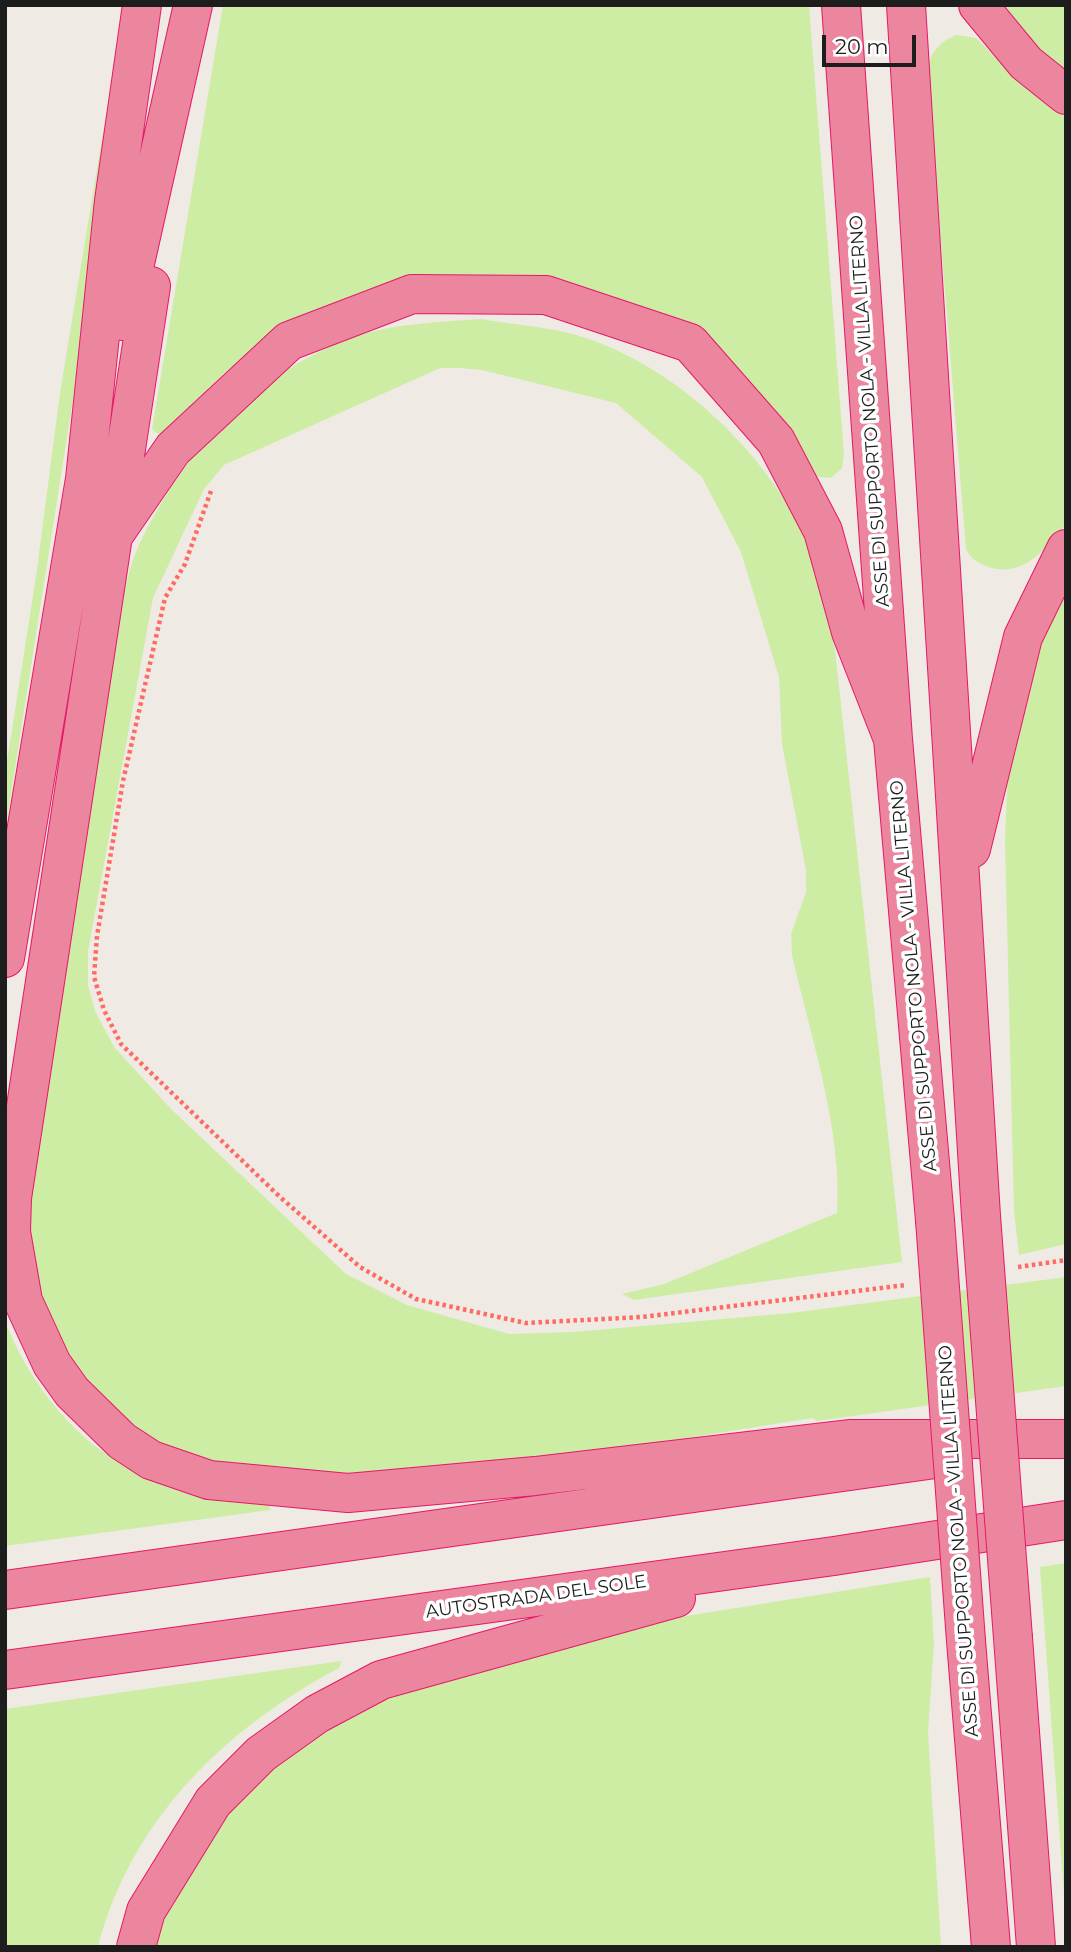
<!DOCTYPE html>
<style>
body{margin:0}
#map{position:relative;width:1071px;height:1952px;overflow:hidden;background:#efeae3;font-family:Montserrat,sans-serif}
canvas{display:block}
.frame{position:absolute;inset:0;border:7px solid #1d1d1d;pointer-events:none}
.scale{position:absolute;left:822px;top:35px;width:94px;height:32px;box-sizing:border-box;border:4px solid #1d1d1d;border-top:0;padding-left:9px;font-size:21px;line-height:24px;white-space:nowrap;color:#1d1d1d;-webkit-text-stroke:5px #fff;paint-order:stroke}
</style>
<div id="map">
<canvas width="1071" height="1952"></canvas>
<div class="frame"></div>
<div class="scale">20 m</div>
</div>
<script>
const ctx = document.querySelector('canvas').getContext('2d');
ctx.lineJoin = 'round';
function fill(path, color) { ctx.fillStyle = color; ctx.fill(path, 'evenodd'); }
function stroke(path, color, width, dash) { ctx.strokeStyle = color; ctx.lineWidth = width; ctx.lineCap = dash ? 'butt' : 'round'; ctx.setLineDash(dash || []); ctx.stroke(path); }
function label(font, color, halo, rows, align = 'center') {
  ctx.font = font + ' Montserrat,sans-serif'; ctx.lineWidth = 7; ctx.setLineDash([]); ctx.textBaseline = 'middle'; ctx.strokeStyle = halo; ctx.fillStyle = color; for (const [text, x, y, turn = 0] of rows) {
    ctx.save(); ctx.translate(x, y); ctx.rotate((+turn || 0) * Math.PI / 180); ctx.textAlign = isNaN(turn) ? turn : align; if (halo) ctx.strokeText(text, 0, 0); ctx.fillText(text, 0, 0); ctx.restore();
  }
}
const grass = new Path2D(`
 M 124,5 L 79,361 L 5,832 L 5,774 L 36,577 L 60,393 Z
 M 223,5 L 809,5 L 844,454 L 842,468 L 831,478 L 813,476 L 724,376 L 494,285 L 256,349 L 223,374 L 164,433 L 158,434 L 152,429 Z
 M 995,5 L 1066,5 L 1066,83 Z
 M 956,35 L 976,38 L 1022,83 L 1066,117 L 1066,524 C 1045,550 1022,580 986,566 C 975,561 971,559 966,549 L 927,70 C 932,51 938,43 956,35 Z
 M 481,319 C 509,324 538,326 565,332 C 673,358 782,463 817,567 C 825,593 829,623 835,650 L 902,1262 L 634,1300 L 622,1294 L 664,1284 L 837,1213 C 843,1133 810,1034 792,955 L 791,934 L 806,892 L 806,870 L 782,744 L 779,677 L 741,552 L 702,477 L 616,403 L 482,370 L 460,368 L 440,368 L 224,465 L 204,489 L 153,598 L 88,951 L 88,985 L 95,1011 L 114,1047 L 171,1109 L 346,1274 L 407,1305 L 509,1334 L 574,1332 L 791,1313 L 1066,1277 L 1066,1386 L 817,1421 L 812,1418 L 531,1463 L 336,1477 L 236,1466 L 176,1453 L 135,1434 L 90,1394 L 41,1309 L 28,1214 L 120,606 C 126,586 130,564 139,545 C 184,451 258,369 360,335 C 399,323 441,322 481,319 Z
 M 1066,583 L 1066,1244 L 1019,1255 L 1014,1211 L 1005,840 L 1008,761 L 1040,640 Z
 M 5,1321 C 25,1375 74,1442 128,1466 C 140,1472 156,1473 170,1477 C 203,1485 236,1494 269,1502 L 270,1510 L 5,1546 Z
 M 1066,1563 L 1066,1922 L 1040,1567 Z
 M 930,1577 L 934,1645 L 928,1732 L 941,1947 L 126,1947 L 254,1743 L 536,1640 Z
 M 341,1661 L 339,1668 C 226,1728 131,1819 98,1947 L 5,1947 L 5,1709 Z`);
const path = new Path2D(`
 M 211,491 L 185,564 L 165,598 L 123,781 L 97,936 L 94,977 L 104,1010 L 121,1044 L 280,1197 L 360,1267 L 416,1299 L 526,1323 L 642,1317 L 906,1285
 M 1018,1267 L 1066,1260`);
const highway = new Path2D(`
 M 841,5 L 893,739 L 935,1220
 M 906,5 L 981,1216
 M 978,5 L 1026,63 L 1066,95
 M 122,321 L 193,5
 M 114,527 L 151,286
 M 893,739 L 851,632 L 823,531 L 776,441 L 690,343 L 546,295 L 412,294 L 289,341 L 173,449 L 113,536 L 12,1198 L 11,1232 L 23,1301 L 52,1364 L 72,1392 L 122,1441 L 151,1460 L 209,1480 L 348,1493 L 535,1476 L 849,1439 L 1066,1439
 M 971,849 L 1023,637 L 1066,549
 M 5,958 L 85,479 L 114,201 L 142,5
 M 5,1590 L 935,1459
 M 1013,1638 L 1036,1947
 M 966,1641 L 991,1947
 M 5,1670 L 834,1556 L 1066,1520
 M 136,1947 L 146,1911 L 213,1802 L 261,1754 L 317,1714 L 381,1680 L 676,1598`);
const highwayBridge = new Path2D(`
 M 981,1216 L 1013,1638
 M 935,1220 L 966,1641`);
const streetNames = [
 ["ASSE DI SUPPORTO NOLA - VILLA LITERNO",870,411,-94],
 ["ASSE DI SUPPORTO NOLA - VILLA LITERNO",914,976,-95],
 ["ASSE DI SUPPORTO NOLA - VILLA LITERNO",959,1541,-94],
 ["AUTOSTRADA DEL SOLE",536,1597,-8]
];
fill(grass, '#cdeda5');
stroke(highway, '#e5186a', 40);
stroke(path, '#ff6b64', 4.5, [3.5, 3.5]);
stroke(highway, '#ec859e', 38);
stroke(highwayBridge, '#e5186a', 40, []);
stroke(highwayBridge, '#ec859e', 38);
label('18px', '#1d1d1d', '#fff', streetNames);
</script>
